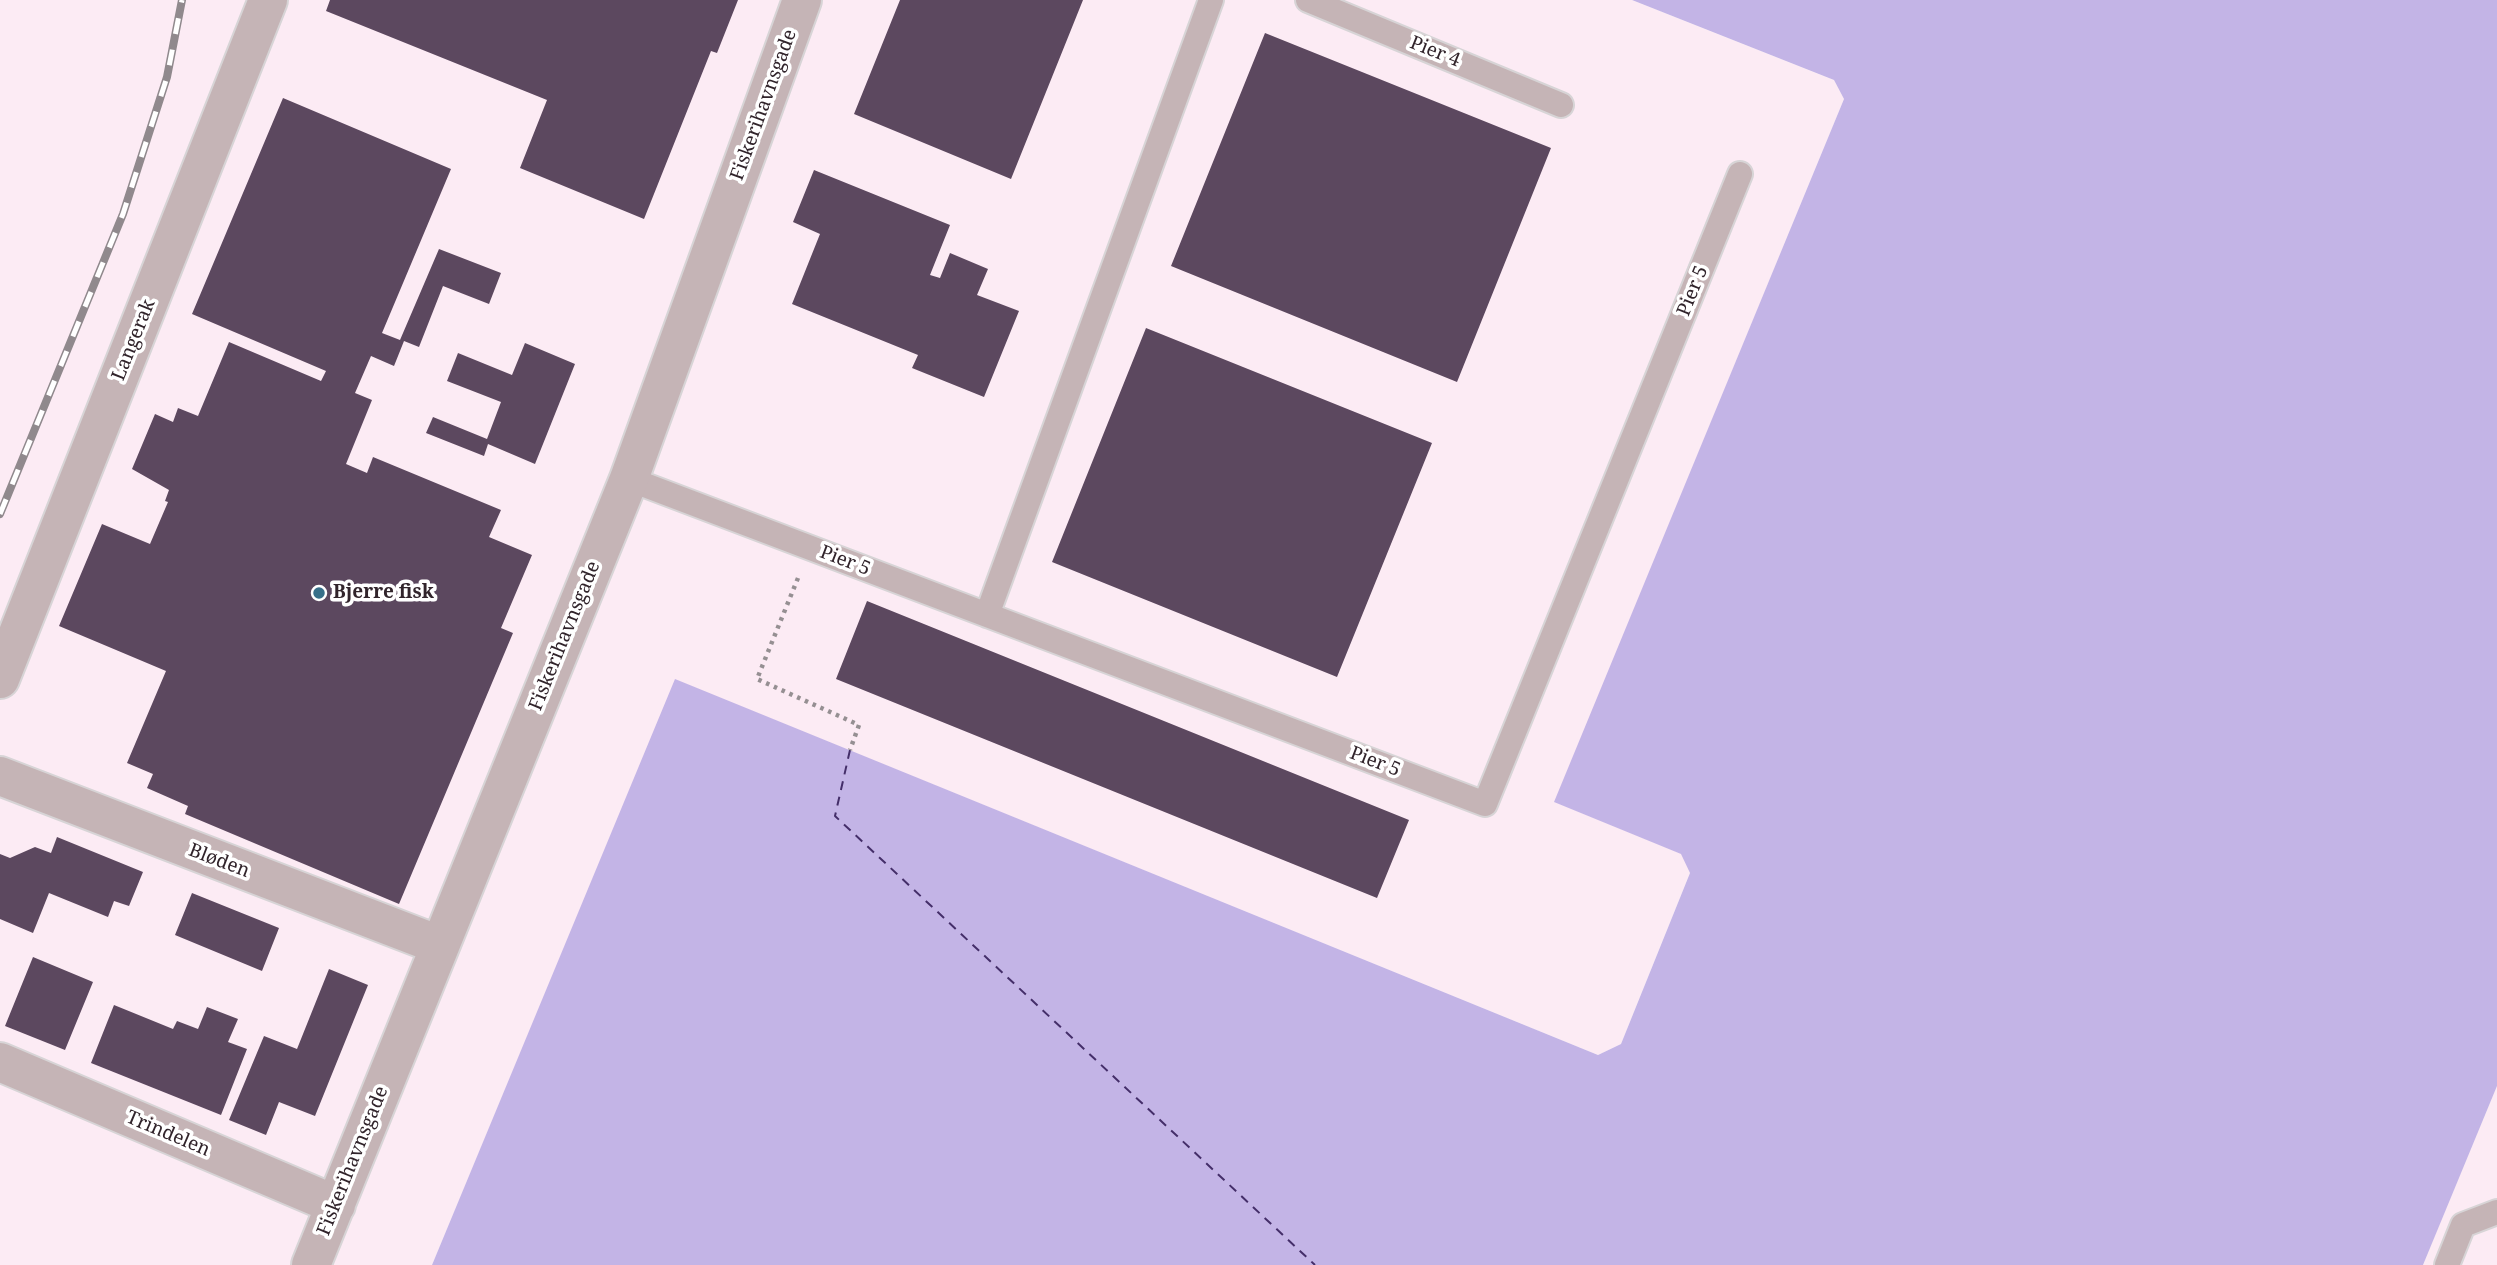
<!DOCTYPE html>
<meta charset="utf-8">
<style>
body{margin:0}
canvas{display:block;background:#fbfbfb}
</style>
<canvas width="2497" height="1265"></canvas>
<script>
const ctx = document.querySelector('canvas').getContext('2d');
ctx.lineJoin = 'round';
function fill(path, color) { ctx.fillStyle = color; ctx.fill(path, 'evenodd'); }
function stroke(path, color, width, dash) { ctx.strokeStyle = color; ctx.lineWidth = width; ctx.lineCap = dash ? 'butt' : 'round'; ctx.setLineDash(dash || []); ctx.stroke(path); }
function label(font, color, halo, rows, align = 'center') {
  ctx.font = font + ' "Noto Serif",serif'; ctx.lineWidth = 7; ctx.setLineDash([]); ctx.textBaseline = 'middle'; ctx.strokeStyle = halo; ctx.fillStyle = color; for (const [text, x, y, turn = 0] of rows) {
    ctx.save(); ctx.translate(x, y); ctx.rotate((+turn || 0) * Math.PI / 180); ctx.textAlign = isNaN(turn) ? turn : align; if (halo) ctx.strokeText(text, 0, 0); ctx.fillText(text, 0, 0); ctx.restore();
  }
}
const built = new Path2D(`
 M 0,0 L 1632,0 L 1834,80 L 1844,99 L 1555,802 L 1682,854 L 1690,873 L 1621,1044 L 1598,1055 L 676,680 L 432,1265 L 0,1265 Z
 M 2497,1086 L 2497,1265 L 2423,1265 L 2443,1216 Z`);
const water = new Path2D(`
 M 1632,0 L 2497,0 L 2497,1086 L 2423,1265 L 432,1265 L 675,679 L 1598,1055 L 1621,1044 L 1690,873 L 1681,854 L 1554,802 L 1844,99 L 1834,80 Z`);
const ferry = new Path2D(`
 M 850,750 L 835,816 L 1315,1265`);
const building = new Path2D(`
 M 330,0 L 738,0 L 717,53 L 711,51 L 644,219 L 520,168 L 547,100 L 326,11 Z
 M 900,0 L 1083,0 L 1011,179 L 854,114 Z
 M 1265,33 L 1551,148 L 1457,382 L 1171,266 Z
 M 283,98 L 451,169 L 382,333 L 400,340 L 439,249 L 501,273 L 489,304 L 443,286 L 419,347 L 404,341 L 394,366 L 371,356 L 355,393 L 372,400 L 346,464 L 367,473 L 373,457 L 501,510 L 489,537 L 532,555 L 501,628 L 513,633 L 399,904 L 185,814 L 188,806 L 147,788 L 153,774 L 127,763 L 166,671 L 59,626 L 102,524 L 150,544 L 168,502 L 165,501 L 169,490 L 132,469 L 155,414 L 173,422 L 178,408 L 198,416 L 229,342 L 321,381 L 326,371 L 192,314 Z
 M 814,170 L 950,225 L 930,275 L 940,278 L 950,253 L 988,269 L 977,295 L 1019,311 L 984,397 L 912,368 L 918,355 L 792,304 L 820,234 L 793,222 Z
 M 1146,328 L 1432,443 L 1337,677 L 1052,562 Z
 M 525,343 L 575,364 L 535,464 L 488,444 L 484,456 L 426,433 L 433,417 L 487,439 L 501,402 L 447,381 L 458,353 L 512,375 Z
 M 867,601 L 1409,820 L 1377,898 L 836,679 Z
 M 57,837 L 143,872 L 129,906 L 114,901 L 108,917 L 49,893 L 33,933 L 0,919 L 0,854 L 10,858 L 35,847 L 51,853 Z
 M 192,893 L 279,928 L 262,971 L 175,935 Z
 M 33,957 L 93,982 L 65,1050 L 5,1026 Z
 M 329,969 L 368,985 L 315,1116 L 279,1102 L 266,1135 L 229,1120 L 264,1036 L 297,1049 Z
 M 114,1005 L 173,1029 L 177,1021 L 198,1029 L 207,1007 L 238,1019 L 228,1042 L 247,1049 L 221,1115 L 91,1063 Z`);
const path = new Path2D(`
 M 798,578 L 757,679 L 859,725 L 850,750`);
const lane = new Path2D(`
 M 1308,0 L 1561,105
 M 629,479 L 1485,804 L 1740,174
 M 987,615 L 1211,0
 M 2447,1265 L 2463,1225 L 2497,1212`);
const street = new Path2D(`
 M 0,679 L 268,0
 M 0,776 L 439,945
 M 0,1062 L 336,1205
 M 311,1265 L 629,479 L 802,0`);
const rail = new Path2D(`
 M 0,514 L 123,214 L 167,77 L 182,0`);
const markers = [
 [319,593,7,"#376f89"]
];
const streetNames = [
 ["Pier 4",1435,52,22],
 ["Fiskerihavnsgade",764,105,-70],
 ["Pier 5",1693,291,-68],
 ["Langerak",134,340,-68],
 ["Pier 5",845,561,21],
 ["Fiskerihavnsgade",565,636,-68],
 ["Pier 5",1375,762,21],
 ["Bløden",219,861,21],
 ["Trindelen",168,1134,23],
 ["Fiskerihavnsgade",353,1161,-68]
];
const poiNames = [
 ["Bjerre fisk",333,593]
];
fill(built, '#fcebf4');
fill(water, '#c3b4e6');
stroke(ferry, '#442e69', 2, [9, 7]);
fill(building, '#5c485f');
stroke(lane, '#d7d4d6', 28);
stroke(street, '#d7d4d6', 42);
stroke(path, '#958f92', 4.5, [3.5, 5]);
stroke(lane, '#c5b4b6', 24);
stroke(street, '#c5b4b6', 38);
stroke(rail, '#90898d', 8);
stroke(rail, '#fff', 5, [16]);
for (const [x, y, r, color] of markers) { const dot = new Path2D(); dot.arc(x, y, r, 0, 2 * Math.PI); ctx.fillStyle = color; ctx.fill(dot); stroke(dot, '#fff', 2.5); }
label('19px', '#31242b', '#fff', streetNames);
label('bold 19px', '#31242b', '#fff', poiNames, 'left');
</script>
